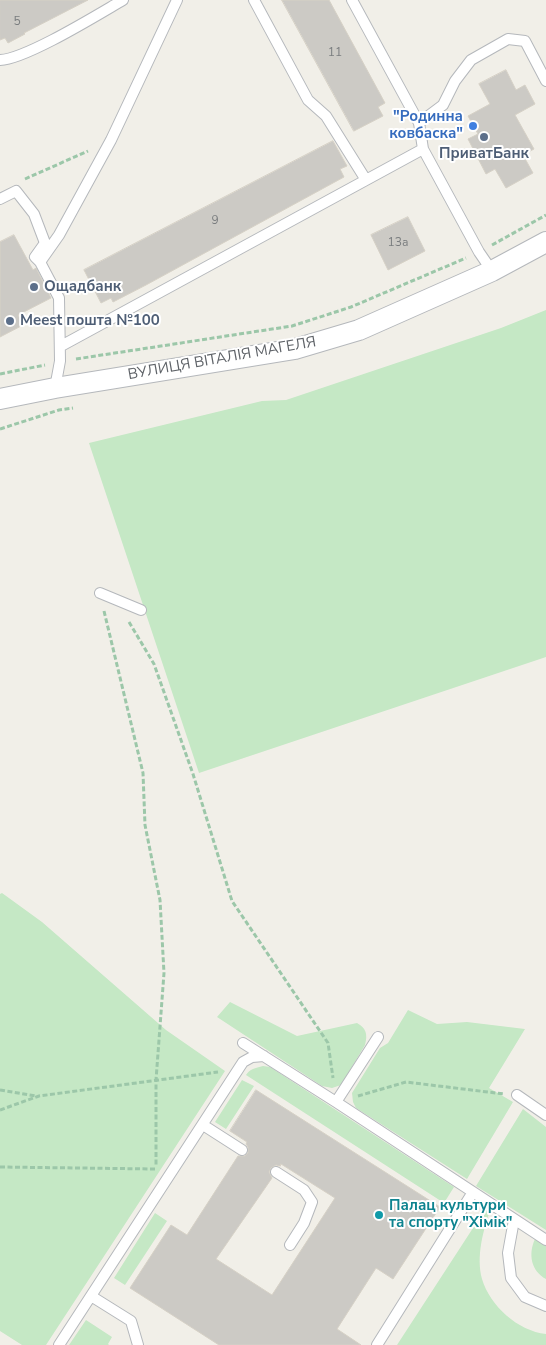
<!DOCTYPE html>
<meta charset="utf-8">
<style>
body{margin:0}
canvas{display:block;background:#f1efe8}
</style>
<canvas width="546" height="1345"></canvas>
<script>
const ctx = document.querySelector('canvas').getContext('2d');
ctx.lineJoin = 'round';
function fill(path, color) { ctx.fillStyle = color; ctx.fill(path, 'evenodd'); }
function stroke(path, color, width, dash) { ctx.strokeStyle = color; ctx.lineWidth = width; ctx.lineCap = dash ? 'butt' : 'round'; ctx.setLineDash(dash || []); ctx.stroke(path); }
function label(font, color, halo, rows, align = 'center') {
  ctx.font = font + ' "Nunito Sans",sans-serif'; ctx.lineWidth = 4; ctx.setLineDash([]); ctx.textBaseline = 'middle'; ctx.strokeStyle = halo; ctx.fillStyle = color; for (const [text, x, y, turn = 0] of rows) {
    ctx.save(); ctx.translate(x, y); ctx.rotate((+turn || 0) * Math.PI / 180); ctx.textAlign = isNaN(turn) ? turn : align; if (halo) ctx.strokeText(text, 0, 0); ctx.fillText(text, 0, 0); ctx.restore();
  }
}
const green = new Path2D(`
 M 546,310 L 546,657 L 199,773 L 89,443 L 262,401 L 286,400 L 501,328 Z
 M 2,893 L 42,922 L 166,1030 L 225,1071 L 46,1345 L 22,1345 L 0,1331 L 0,894 Z
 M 230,1002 L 297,1036 L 357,1023 C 366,1028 368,1034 365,1045 L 341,1085 L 332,1088 L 322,1086 L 217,1017 Z
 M 408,1010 L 437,1024 L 467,1022 L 525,1029 L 489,1088 L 513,1102 L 467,1179 L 356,1108 L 353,1102 L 352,1093 L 380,1048 L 388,1043 Z
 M 263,1066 L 270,1067 L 454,1187 L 444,1203 L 246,1075 C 250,1069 255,1068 263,1066 Z
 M 242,1080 L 254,1086 L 226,1129 L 215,1122 Z
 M 523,1109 L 546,1127 L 546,1230 L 476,1186 Z
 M 486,1208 L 490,1211 C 483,1231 476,1257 482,1279 C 490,1306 518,1331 546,1334 L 546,1345 L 397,1345 Z
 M 155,1213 L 167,1221 L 125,1285 L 114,1278 Z
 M 535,1239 L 546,1245 L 546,1279 C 531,1271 528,1254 535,1239 Z
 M 86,1320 L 112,1337 L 108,1344 L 109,1345 L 69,1345 Z`);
const building = new Path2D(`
 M 0,0 L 88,0 L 24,33 L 25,34 L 8,43 L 5,38 L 0,40 Z
 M 282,0 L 329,0 L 385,103 L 378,107 L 383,116 L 354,131 Z
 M 506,70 L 516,90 L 525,85 L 535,104 L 515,115 L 534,149 L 523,155 L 533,173 L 506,188 L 495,169 L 486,174 L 468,139 L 478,134 L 468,116 L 490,104 L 479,84 Z
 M 333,141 L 347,166 L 340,169 L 344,177 L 146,285 L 113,302 L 111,298 L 101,303 L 84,270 Z
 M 408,217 L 425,251 L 388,270 L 371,235 Z
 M 14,235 L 33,270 L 36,268 L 51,298 L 18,315 L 23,325 L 0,337 L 0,242 Z
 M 256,1090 L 440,1207 L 393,1279 L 376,1268 L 337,1329 L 361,1345 L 219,1345 L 130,1288 L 171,1225 L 187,1235 L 238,1156 L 245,1156 L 248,1153 L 248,1147 L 246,1144 L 247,1142 L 230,1131 ZM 281,1164 L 335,1198 L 272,1295 L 216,1259 L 272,1178 L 269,1172 L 271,1168 L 276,1165 L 280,1166 Z`);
const path = new Path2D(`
 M 25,179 L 88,151
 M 492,245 L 546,215
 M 76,359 L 292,326 L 351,307 L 466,258
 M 0,374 L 45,365
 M 0,429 L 59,410 L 73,408
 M 104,611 L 143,773 L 145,825 L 160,900 L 164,973 L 156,1080 L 156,1166
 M 129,622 L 154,664 L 193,774 L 232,901 L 328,1043 L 333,1078
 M 0,1090 L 36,1096
 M 358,1096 L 406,1082 L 504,1094
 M 0,1110 L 39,1096 L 218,1072
 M 0,1167 L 156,1169`);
const lane = new Path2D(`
 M 254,0 L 308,100 L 326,116 L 366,180
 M 352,0 L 419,123
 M 0,60 C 26,59 97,15 123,0
 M 0,199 L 16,191 L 34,214 L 45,243 L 35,257 L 40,262
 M 492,271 L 479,252 L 423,149 L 419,123 L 443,105 L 455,81 L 471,60 L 508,39 L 525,41 L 546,81
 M 61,346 L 423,149
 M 55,388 L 60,361 L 59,298 L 40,262 L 59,235 L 111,140 L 177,0
 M 100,593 L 141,610
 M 243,1043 L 336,1102 L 546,1240
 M 517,1095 L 546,1115
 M 336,1102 L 378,1037
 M 203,1125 L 242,1150
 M 276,1172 L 304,1190 L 312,1202 L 304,1223 L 290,1245
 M 514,1220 L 508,1253 L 511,1278 L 525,1297 L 546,1306
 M 91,1296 L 131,1321 L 138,1345
 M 59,1345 L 243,1062 L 252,1057 L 264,1056
 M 377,1345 L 473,1192`);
const street = new Path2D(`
 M 0,399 L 55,388 L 295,349 L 359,330 L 492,271 L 546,242`);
const markers = [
 [473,126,5,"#3f7fe0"],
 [484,137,5,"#5c6f8a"],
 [34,287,5,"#5c6f8a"],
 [10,321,5,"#5c6f8a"],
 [379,1215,5,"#0f9aa8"]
];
const numberNames = [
 ["5",17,22],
 ["11",335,53],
 ["9",215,221],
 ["13а",398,243]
];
const shopNames = [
 ["\"Родинна",463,117],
 ["ковбаска\"",463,134]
];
const serviceNames = [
 ["ПриватБанк",484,154,"center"],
 ["Ощадбанк",44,287],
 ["Meest пошта №100",20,321]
];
const streetNames = [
 ["ВУЛИЦЯ ВІТАЛІЯ МАГЕЛЯ",222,359,-10]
];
const cultureNames = [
 ["Палац культури",389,1206],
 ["та спорту \"Хімік\"",389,1223]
];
fill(green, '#c5e8c5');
fill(building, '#cccac5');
stroke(building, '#d6d1c6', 1);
stroke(lane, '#b5b8bc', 12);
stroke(street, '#b5b8bc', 22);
stroke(path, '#9cc7a9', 3, [5, 2.5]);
stroke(lane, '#fff', 10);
stroke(street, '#fff', 20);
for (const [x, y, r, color] of markers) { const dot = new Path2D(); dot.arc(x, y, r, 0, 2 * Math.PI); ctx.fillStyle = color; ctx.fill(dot); stroke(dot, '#fff', 2); }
label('12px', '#7a7d7f', null, numberNames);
label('bold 15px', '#366cbe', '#fff', shopNames, 'right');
label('bold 15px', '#4e5e75', '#fff', serviceNames, 'left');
label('15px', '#5f6368', '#fff', streetNames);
label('bold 15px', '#0d838f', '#fff', cultureNames, 'left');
</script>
